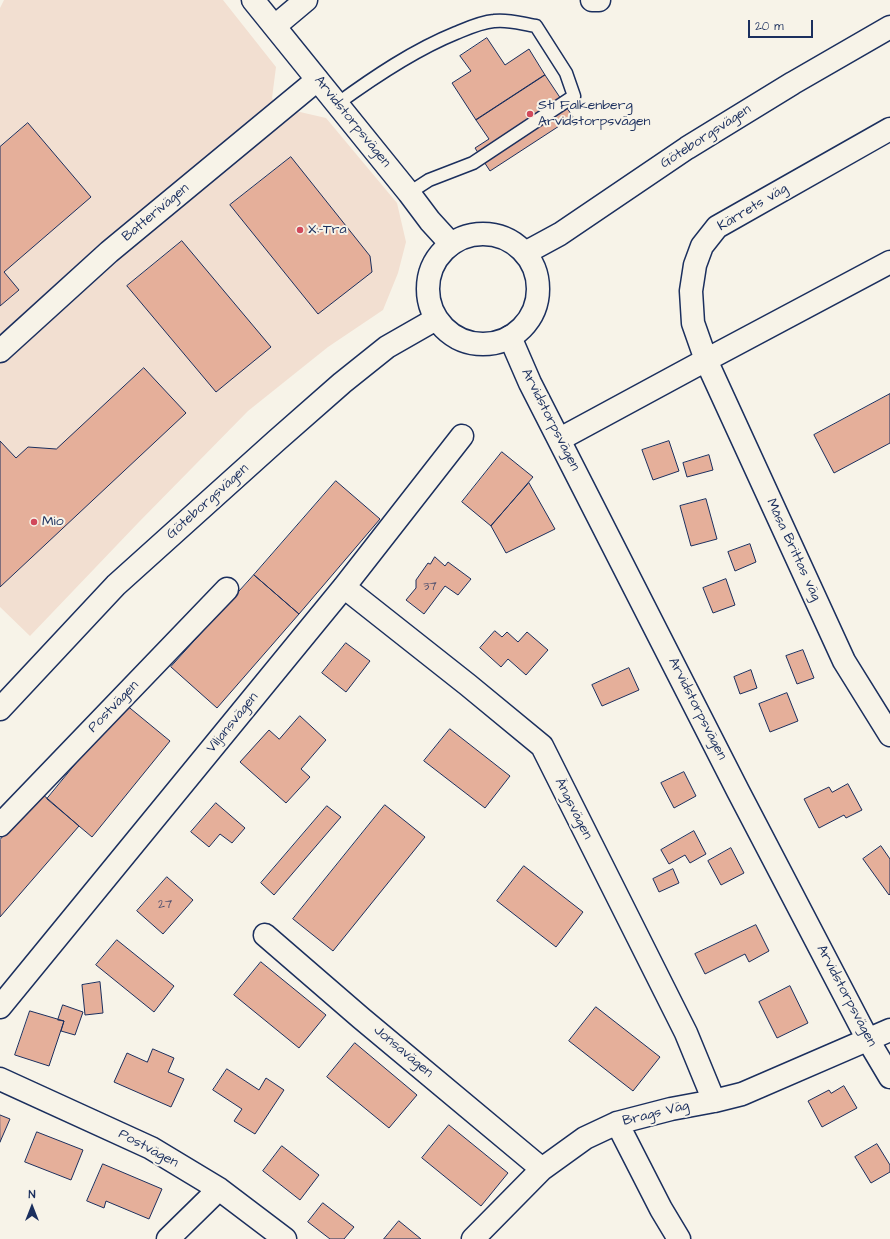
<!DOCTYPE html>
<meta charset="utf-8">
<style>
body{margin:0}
#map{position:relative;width:890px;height:1239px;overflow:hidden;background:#f7f3e8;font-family:"Architects Daughter",sans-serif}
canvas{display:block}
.north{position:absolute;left:12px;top:1187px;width:40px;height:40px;-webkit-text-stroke:3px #f7f3e8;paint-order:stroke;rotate:0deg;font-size:11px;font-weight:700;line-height:16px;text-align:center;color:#1b2f5e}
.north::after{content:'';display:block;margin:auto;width:14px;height:18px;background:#1b2f5e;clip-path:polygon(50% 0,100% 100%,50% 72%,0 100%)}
.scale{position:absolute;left:748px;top:20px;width:65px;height:18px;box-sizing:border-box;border:2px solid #1b2f5e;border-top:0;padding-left:5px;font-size:12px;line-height:14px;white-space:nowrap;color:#1b2f5e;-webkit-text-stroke:3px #f7f3e8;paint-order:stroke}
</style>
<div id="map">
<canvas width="890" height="1239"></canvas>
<div class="north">N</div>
<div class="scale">20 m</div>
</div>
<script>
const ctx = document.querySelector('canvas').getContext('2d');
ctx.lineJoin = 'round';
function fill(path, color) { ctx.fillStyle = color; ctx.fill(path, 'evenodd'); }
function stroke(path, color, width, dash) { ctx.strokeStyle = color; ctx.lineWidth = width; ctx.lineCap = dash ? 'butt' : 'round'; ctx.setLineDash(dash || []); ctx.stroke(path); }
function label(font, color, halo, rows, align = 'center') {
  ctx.font = font + ' "Architects Daughter",sans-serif'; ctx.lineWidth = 4; ctx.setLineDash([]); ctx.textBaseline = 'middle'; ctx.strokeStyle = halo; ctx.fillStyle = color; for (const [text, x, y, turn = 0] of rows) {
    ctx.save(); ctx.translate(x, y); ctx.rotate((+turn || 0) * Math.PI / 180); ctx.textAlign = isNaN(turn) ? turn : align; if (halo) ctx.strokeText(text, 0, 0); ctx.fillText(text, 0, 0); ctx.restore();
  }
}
const built = new Path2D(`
 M 4,0 L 223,0 L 276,67 L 272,98 L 283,114 L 300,112 L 326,118 L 397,203 L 406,242 L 398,273 L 383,310 L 328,347 L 248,411 L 138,523 L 30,636 L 0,607 L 0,8 Z`);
const building = new Path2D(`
 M 487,38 L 505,65 L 529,49 L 545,75 L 476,120 L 452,83 L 471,71 L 460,56 Z
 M 545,75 L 573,117 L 490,171 L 475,148 L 489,139 L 476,120 Z
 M 28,123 L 91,197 L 4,272 L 19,290 L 0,306 L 0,147 Z
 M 291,157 L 370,256 L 372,272 L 318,314 L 230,205 Z
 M 182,241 L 271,347 L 216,392 L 127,286 Z
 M 144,368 L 186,413 L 0,587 L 0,441 L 16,458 L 28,447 L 56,449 Z
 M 890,394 L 890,443 L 834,473 L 814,435 Z
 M 669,441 L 679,471 L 653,480 L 642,450 Z
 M 502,452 L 533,477 L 491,526 L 462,502 Z
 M 709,455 L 713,470 L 687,477 L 683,463 Z
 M 336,481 L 380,519 L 299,614 L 254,575 Z
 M 529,483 L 555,529 L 506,553 L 491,526 Z
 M 706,499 L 717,539 L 691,546 L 680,506 Z
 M 750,544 L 756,562 L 735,571 L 728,552 Z
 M 435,557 L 445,566 L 448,562 L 471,579 L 458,595 L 445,586 L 424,614 L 406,600 L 416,588 L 416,580 L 428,563 L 430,564 Z
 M 254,575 L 299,614 L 217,708 L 171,667 Z
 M 726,579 L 735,605 L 713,613 L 703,588 Z
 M 495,631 L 502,637 L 507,632 L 518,642 L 527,632 L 548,650 L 526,675 L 508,659 L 501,667 L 480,648 Z
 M 346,643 L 370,661 L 346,692 L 322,673 Z
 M 803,650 L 814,678 L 797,684 L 786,656 Z
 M 629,668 L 639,690 L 602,706 L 592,685 Z
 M 751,670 L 757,688 L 740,694 L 734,677 Z
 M 787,693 L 798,721 L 770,732 L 759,704 Z
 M 125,704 L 170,741 L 92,837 L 47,799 Z
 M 300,716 L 326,740 L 301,769 L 310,777 L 286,803 L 240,762 L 269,730 L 279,739 Z
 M 450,729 L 510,776 L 485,808 L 424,761 Z
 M 684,772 L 696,796 L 674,808 L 661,783 Z
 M 848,784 L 862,810 L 846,818 L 844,815 L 819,828 L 804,799 L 829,787 L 832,792 Z
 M 41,793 L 79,826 L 0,917 L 0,840 Z
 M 216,803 L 245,828 L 232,843 L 220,834 L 209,847 L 191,832 Z
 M 385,805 L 425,837 L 333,951 L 293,919 Z
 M 327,806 L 341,817 L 274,895 L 261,883 Z
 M 694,831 L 706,854 L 690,863 L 685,855 L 669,864 L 661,850 Z
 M 881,846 L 890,859 L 890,894 L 889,895 L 863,859 Z
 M 731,848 L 744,873 L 721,885 L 708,861 Z
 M 524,866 L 583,912 L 556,947 L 497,901 Z
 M 673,869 L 679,883 L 659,892 L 653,879 Z
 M 167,877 L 193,900 L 163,934 L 137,911 Z
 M 756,925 L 769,951 L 749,962 L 745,954 L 705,974 L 695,954 Z
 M 117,940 L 174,986 L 154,1012 L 96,965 Z
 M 261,962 L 326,1015 L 299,1048 L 234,995 Z
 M 100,982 L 103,1013 L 85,1015 L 82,985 Z
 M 790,986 L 808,1023 L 777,1038 L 759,1002 Z
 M 63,1005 L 83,1012 L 75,1035 L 61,1031 L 64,1021 L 58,1020 Z
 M 596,1007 L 660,1057 L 633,1091 L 569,1041 Z
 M 30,1011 L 64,1021 L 49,1066 L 15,1055 Z
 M 355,1043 L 417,1095 L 389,1128 L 327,1077 Z
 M 153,1049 L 174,1058 L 168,1072 L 184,1079 L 171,1107 L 114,1082 L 127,1053 L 147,1062 Z
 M 227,1069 L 259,1090 L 266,1078 L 284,1090 L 255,1134 L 234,1121 L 242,1109 L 213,1090 Z
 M 844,1086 L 857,1108 L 822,1127 L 808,1101 L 829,1090 L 831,1093 Z
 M 0,1115 L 10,1119 L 0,1142 Z
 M 449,1125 L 508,1173 L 481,1206 L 422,1158 Z
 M 37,1132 L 83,1150 L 71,1180 L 25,1162 Z
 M 877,1144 L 890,1165 L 890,1172 L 871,1183 L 855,1157 Z
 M 282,1146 L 319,1175 L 300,1200 L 263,1171 Z
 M 103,1164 L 162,1189 L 149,1219 L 106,1201 L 104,1208 L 87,1201 Z
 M 323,1203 L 354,1227 L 344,1239 L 330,1239 L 308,1222 Z
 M 399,1221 L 421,1239 L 384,1239 Z`);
const service = new Path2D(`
 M 337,104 C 374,77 414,50 456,33 C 468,28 481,22 494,21 C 509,19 522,24 536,26 L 566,73 L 574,96 L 473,163 L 429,180 L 409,193`);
const minor = new Path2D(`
 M 592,0 L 599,0
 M 275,26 L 306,0
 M 890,129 L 717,227 L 702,246 L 695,265 L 691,291 L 693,323 L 706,360 L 844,661 L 890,735
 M 0,351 L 109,252 L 317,80
 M 560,439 L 706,360 L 890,262
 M 344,587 L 468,685 L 542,746 L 686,1033 L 714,1101
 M 0,825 L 227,589
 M 265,935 L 361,1018 L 542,1169
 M 0,1007 L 344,587 L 462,436
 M 0,1079 L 151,1148 L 219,1189 L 285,1239
 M 617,1123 L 661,1209 L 679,1239
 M 168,1239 L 219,1189
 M 473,1239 L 542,1169 L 585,1138 L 617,1123 L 671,1109 L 714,1101 L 742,1094 L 890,1030`);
const tertiary = new Path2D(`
 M 253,0 L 409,193 L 430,221 L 451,244
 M 510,337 L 530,383 L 738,791 L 868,1040 L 890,1077`);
const secondary = new Path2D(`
 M428 289a55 55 0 1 1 110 0a55 55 0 1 1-110 0Z
 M 525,253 L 560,234 L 687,148 L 793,83 L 890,27
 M 0,709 L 116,585 L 276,441 L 342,383 L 387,347 L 436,319`);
const markers = [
 [530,114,4,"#d1495b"],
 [300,230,4,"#d1495b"],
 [34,522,4,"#d1495b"]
];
const numberNames = [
 ["37",430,587],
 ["27",165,905]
];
const poiNames = [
 ["St1 Falkenberg",538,106],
 ["Arvidstorpsvägen",538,122],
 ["X:-Tra",308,230],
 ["Mio",42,522]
];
const streetNames = [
 ["Arvidstorpsvägen",352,122,51],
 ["Göteborgsvägen",706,137,-33],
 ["Kärrets väg",753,208,-31],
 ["Batterivägen",156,213,-40],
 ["Arvidstorpsvägen",550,420,63],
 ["Göteborgsvägen",208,502,-42],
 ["Måsa Brittas väg",793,550,65],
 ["Postvägen",114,707,-46],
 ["Arvidstorpsvägen",697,709,63],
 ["Viljansvägen",233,723,-51],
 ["Ängsvägen",573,809,63],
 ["Arvidstorpsvägen",846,996,62],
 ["Jonsavägen",403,1052,40],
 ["Brags Väg",656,1114,-14],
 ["Postvägen",148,1149,28]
];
fill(built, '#f2dfd1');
fill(building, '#e5af9a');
stroke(building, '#1b2f5e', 1);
stroke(service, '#1b2f5e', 15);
stroke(minor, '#1b2f5e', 25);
stroke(tertiary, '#1b2f5e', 25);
stroke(secondary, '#1b2f5e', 25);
stroke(service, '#f7f3e8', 12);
stroke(minor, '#f7f3e8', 22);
stroke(tertiary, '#f7f3e8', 22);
stroke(secondary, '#f7f3e8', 22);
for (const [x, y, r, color] of markers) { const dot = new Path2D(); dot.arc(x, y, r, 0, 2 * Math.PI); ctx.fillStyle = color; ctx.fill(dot); stroke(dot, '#f7f3e8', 1.5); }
label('12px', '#4e4f6d', null, numberNames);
label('14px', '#1b2f5e', '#f7f3e8', poiNames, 'left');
label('14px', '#1b2f5e', '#f7f3e8', streetNames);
</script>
